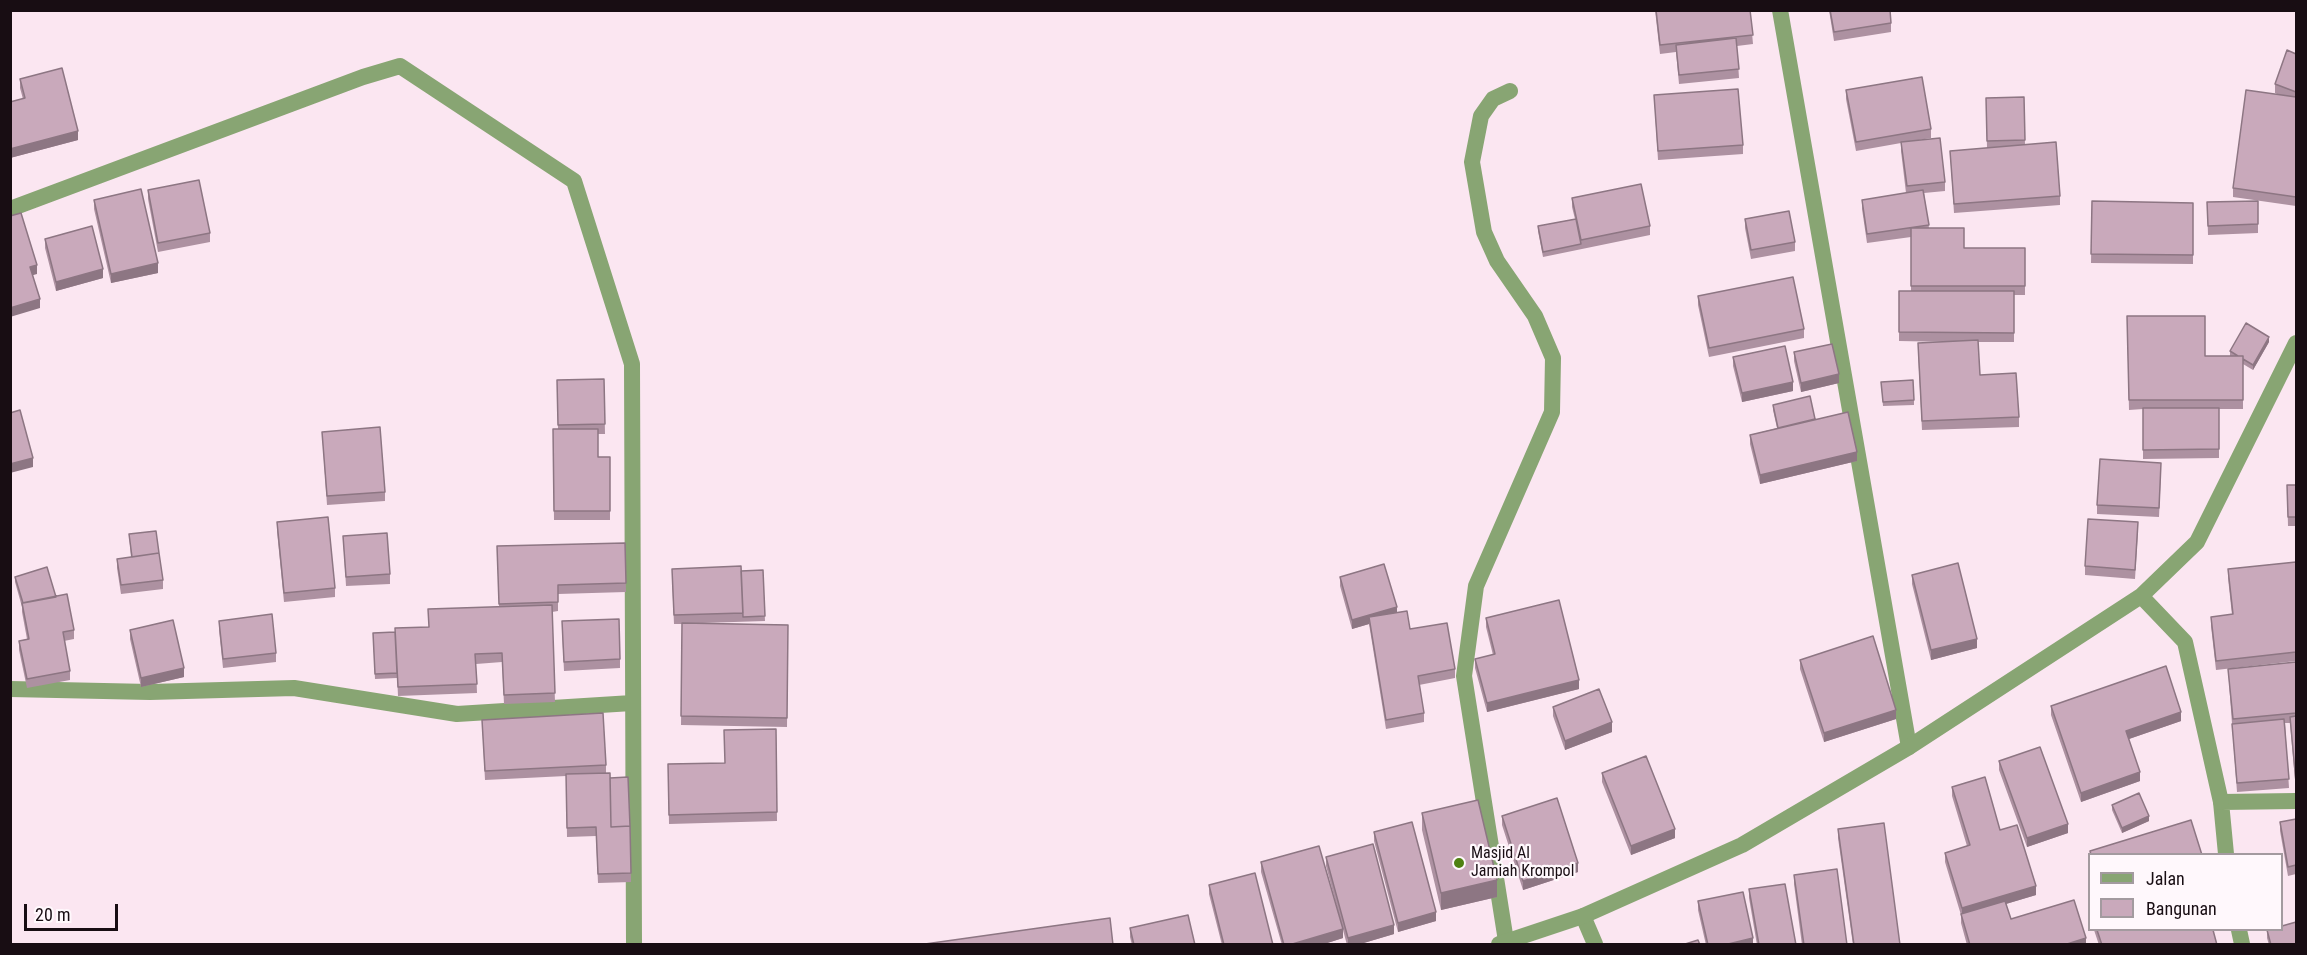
<!DOCTYPE html>
<style>
body{margin:0}
#map{position:relative;width:2307px;height:955px;overflow:hidden;background:#fbe6f1;font-family:"Roboto Condensed",sans-serif}
canvas{display:block}
.frame{position:absolute;inset:0;border:12px solid #180d13;pointer-events:none}
.legend{position:absolute;left:2088px;top:853px;width:195px;height:78px;box-sizing:border-box;background:#fff8fc;border:2px solid #a39a9f;margin:0;padding:8px 10px;list-style:none;font-size:18px;color:#180d13}
.legend li{display:flex;align-items:center;gap:12px;height:30px}
.legend b{width:30px;border:2px solid #a39a9f}
.scale{position:absolute;left:24px;top:904px;width:94px;height:27px;box-sizing:border-box;border:3px solid #180d13;border-top:0;padding-left:8px;font-size:18px;line-height:21px;white-space:nowrap;color:#180d13;-webkit-text-stroke:4px #fff8fc;paint-order:stroke}
</style>
<div id="map">
<canvas width="2307" height="955"></canvas>
<div class="frame"></div>
<ul class="legend">
<li><b style="height:8px;background:#88a573"></b>Jalan</li>
<li><b style="height:16px;background:#c9a9bb"></b>Bangunan</li>
</ul>
<div class="scale">20 m</div>
</div>
<script>
const ctx = document.querySelector('canvas').getContext('2d');
ctx.lineJoin = 'round';
function stroke(path, color, width, dash) { ctx.strokeStyle = color; ctx.lineWidth = width; ctx.lineCap = dash ? 'butt' : 'round'; ctx.setLineDash(dash || []); ctx.stroke(path); }
function fill(path, color) { ctx.fillStyle = color; ctx.fill(path, 'evenodd'); }
function label(font, color, halo, rows, align = 'center') {
  ctx.font = font + ' "Roboto Condensed",sans-serif'; ctx.lineWidth = 4.5; ctx.setLineDash([]); ctx.textBaseline = 'middle'; ctx.strokeStyle = halo; ctx.fillStyle = color; for (const [text, x, y, turn = 0] of rows) {
    ctx.save(); ctx.translate(x, y); ctx.rotate((+turn || 0) * Math.PI / 180); ctx.textAlign = isNaN(turn) ? turn : align; if (halo) ctx.strokeText(text, 0, 0); ctx.fillText(text, 0, 0); ctx.restore();
  }
}
const minor = new Path2D(`
 M 1780,10 L 1909,747
 M 10,209 L 363,77 L 400,66 L 574,181 L 632,364 L 634,944
 M 10,689 L 150,692 L 294,688 L 457,714 L 632,703
 M 2226,854 L 2221,802 L 2296,801
 M 1583,916 L 1595,944
 M 2239,930 L 2242,944
 M 1506,941 L 1464,676 L 1476,586 L 1552,412 L 1553,358 L 1535,316 L 1497,261 L 1484,232 L 1472,162 L 1481,116 L 1493,99 L 1510,91`);
const tertiary = new Path2D(`
 M 2141,596 L 2185,642 L 2221,802
 M 1499,944 L 1583,916 L 1742,845 L 1909,747 L 2141,596 L 2197,542 L 2296,343`);
const wall = new Path2D(`
 M 1655,10 L 1750,10 L 1753,44 L 1737,46 L 1739,78 L 1679,84 L 1676,52 L 1660,54 Z
 M 1829,10 L 1890,10 L 1891,23 L 1891,32 L 1834,41 Z
 M 2296,54 L 2296,206 L 2233,197 L 2233,188 L 2277,94 L 2275,93 L 2275,84 Z
 M 20,79 L 78,140 L 10,158 L 10,102 L 23,99 L 20,88 Z
 M 1846,90 L 1931,129 L 1931,138 L 1913,141 L 1945,182 L 1945,191 L 1924,193 L 1929,228 L 1964,248 L 2025,248 L 2025,295 L 2014,295 L 2014,342 L 1978,342 L 1980,375 L 2019,417 L 2019,427 L 1922,430 L 1918,352 L 1951,342 L 1899,341 L 1899,291 L 1911,291 L 1911,237 L 1867,243 L 1862,209 L 1862,200 L 1906,193 L 1901,151 L 1901,143 L 1856,151 L 1846,99 Z
 M 1654,95 L 1743,145 L 1743,154 L 1658,160 Z
 M 2024,97 L 2025,145 L 2060,196 L 2060,205 L 1954,213 L 1950,151 L 1987,148 L 1986,98 Z
 M 148,190 L 210,233 L 210,242 L 158,252 L 148,199 Z
 M 1572,198 L 1650,226 L 1650,235 L 1543,257 L 1538,231 L 1538,226 L 1575,219 L 1572,207 Z
 M 94,200 L 158,273 L 111,283 L 94,209 Z
 M 2092,201 L 2193,203 L 2193,264 L 2091,263 Z
 M 2258,201 L 2258,233 L 2208,235 L 2207,202 Z
 M 1745,219 L 1795,242 L 1795,251 L 1751,259 L 1745,228 Z
 M 45,239 L 103,278 L 56,291 L 45,248 Z
 M 1698,296 L 1804,329 L 1804,338 L 1709,357 L 1698,305 Z
 M 2127,316 L 2205,356 L 2231,356 L 2230,356 L 2230,351 L 2269,342 L 2253,370 L 2243,364 L 2243,409 L 2219,409 L 2219,458 L 2143,459 L 2143,409 L 2129,410 Z
 M 1794,352 L 1839,383 L 1801,392 L 1794,361 Z
 M 1733,357 L 1793,391 L 1742,402 L 1733,366 Z
 M 604,379 L 605,434 L 598,434 L 598,457 L 610,457 L 610,520 L 554,520 L 553,429 L 558,429 L 557,380 Z
 M 1881,382 L 1914,400 L 1914,405 L 1883,406 Z
 M 1773,405 L 1815,419 L 1857,461 L 1760,484 L 1750,444 L 1750,435 L 1777,428 L 1773,410 Z
 M 322,432 L 385,492 L 385,501 L 327,505 Z
 M 2161,472 L 2159,517 L 2097,514 L 2097,505 Z
 M 2287,485 L 2296,485 L 2296,526 L 2288,526 Z
 M 277,522 L 335,588 L 335,597 L 284,602 L 277,531 Z
 M 2138,531 L 2135,579 L 2085,575 L 2085,566 Z
 M 129,534 L 159,553 L 163,580 L 163,589 L 121,594 L 117,568 L 117,559 L 131,557 Z
 M 343,536 L 390,574 L 390,584 L 346,586 Z
 M 625,543 L 626,592 L 558,594 L 558,611 L 552,612 L 555,702 L 504,704 L 502,662 L 476,664 L 477,693 L 398,696 L 397,674 L 397,678 L 375,679 L 373,633 L 395,632 L 428,627 L 499,606 L 497,546 Z
 M 2296,562 L 2296,661 L 2216,670 L 2211,626 L 2211,617 L 2232,615 L 2228,578 L 2228,569 Z
 M 763,570 L 765,621 L 703,623 L 788,625 L 787,727 L 681,725 L 682,624 L 674,624 L 672,578 L 741,571 Z
 M 1912,575 L 1977,648 L 1931,660 L 1912,584 Z
 M 15,577 L 56,597 L 74,630 L 74,639 L 64,641 L 70,671 L 70,680 L 27,688 L 19,650 L 19,641 L 27,639 L 22,612 L 22,607 L 15,582 Z
 M 1340,577 L 1397,612 L 1410,629 L 1455,669 L 1455,678 L 1419,685 L 1424,713 L 1424,722 L 1386,729 L 1369,624 L 1352,629 L 1340,586 Z
 M 1486,618 L 1579,689 L 1487,712 L 1475,668 L 1475,659 L 1493,655 L 1486,627 Z
 M 219,621 L 276,653 L 276,662 L 223,668 L 219,630 Z
 M 130,630 L 184,677 L 141,687 L 130,639 Z
 M 562,630 L 620,659 L 620,668 L 564,671 Z
 M 1800,660 L 1896,719 L 1824,742 L 1800,669 Z
 M 2296,662 L 2296,791 L 2290,723 L 2285,723 L 2289,788 L 2237,792 L 2228,669 Z
 M 2051,706 L 2181,721 L 2129,739 L 2140,781 L 2081,802 L 2051,715 Z
 M 1553,707 L 1612,732 L 1565,750 L 1553,716 Z
 M 482,720 L 606,765 L 606,773 L 610,778 L 630,826 L 631,882 L 598,883 L 596,836 L 567,837 L 566,776 L 485,780 Z
 M 776,729 L 777,821 L 669,824 L 668,764 L 725,763 Z
 M 1999,761 L 2068,833 L 2027,847 L 1999,770 Z
 M 1602,773 L 1675,838 L 1631,855 L 1602,782 Z
 M 1952,787 L 2000,830 L 2036,895 L 2006,904 L 2011,919 L 2086,945 L 1967,945 L 1961,923 L 1961,915 L 1945,862 L 1945,853 L 1967,846 L 1952,796 Z
 M 2112,805 L 2149,821 L 2122,833 L 2112,810 Z
 M 1422,813 L 1497,897 L 1441,910 L 1422,830 Z
 M 1502,816 L 1578,872 L 1523,890 L 1502,825 Z
 M 2296,819 L 2296,874 L 2288,876 L 2280,831 L 2280,822 Z
 M 1838,829 L 1900,945 L 1853,945 L 1838,838 Z
 M 1374,832 L 1436,921 L 1398,932 L 1374,841 Z
 M 1326,857 L 1394,934 L 1357,945 L 1347,945 L 1343,930 L 1343,938 L 1321,945 L 1282,945 L 1261,872 L 1261,862 L 1340,919 L 1326,866 Z
 M 1794,875 L 1847,945 L 1802,945 L 1794,884 Z
 M 1209,885 L 1273,945 L 1222,945 L 1209,894 Z
 M 1749,889 L 1796,945 L 1757,945 L 1749,898 Z
 M 1698,901 L 1753,943 L 1753,945 L 1706,945 L 1698,910 Z
 M 1130,928 L 1195,945 L 1132,945 L 1130,937 Z
 M 2094,930 L 2213,930 L 2217,945 L 2099,945 Z
 M 2267,930 L 2296,945 L 2269,945 L 2267,938 Z`);
const shadedWall = new Path2D(`
 M 78,131 L 78,140 L 10,158 L 10,149 Z
 M 158,263 L 158,273 L 111,283 L 111,274 Z
 M 37,265 L 37,274 L 30,276 L 30,267 Z
 M 103,269 L 103,278 L 56,291 L 56,282 Z
 M 40,299 L 40,308 L 10,317 L 10,308 Z
 M 2269,337 L 2269,342 L 2253,370 L 2253,365 Z
 M 1839,374 L 1839,383 L 1801,392 L 1801,383 Z
 M 1793,382 L 1793,391 L 1742,402 L 1742,393 Z
 M 1857,452 L 1857,461 L 1760,484 L 1760,475 Z
 M 33,458 L 33,467 L 10,473 L 10,464 Z
 M 1397,607 L 1397,616 L 1369,617 L 1369,624 L 1352,629 L 1352,620 Z
 M 1977,639 L 1977,648 L 1931,660 L 1931,650 Z
 M 184,668 L 184,677 L 141,687 L 141,678 Z
 M 1579,680 L 1579,689 L 1487,712 L 1487,703 Z
 M 1896,710 L 1896,719 L 1824,742 L 1824,733 Z
 M 2181,712 L 2181,721 L 2126,740 L 2126,731 Z
 M 1612,722 L 1612,732 L 1565,750 L 1565,741 Z
 M 2140,772 L 2140,781 L 2081,802 L 2081,793 Z
 M 2149,816 L 2149,821 L 2122,833 L 2122,828 Z
 M 2068,824 L 2068,833 L 2027,847 L 2027,838 Z
 M 1675,829 L 1675,838 L 1631,855 L 1631,846 Z
 M 1578,863 L 1578,872 L 1523,890 L 1523,881 Z
 M 1497,880 L 1497,897 L 1441,910 L 1441,893 Z
 M 2036,886 L 2036,895 L 1962,917 L 1962,908 Z
 M 1436,912 L 1436,921 L 1398,932 L 1398,923 Z
 M 1394,925 L 1394,934 L 1357,945 L 1348,945 L 1348,938 Z
 M 1343,929 L 1343,938 L 1321,945 L 1289,945 Z
 M 1753,938 L 1753,945 L 1724,945 Z
 M 2086,938 L 2086,945 L 2064,945 Z`);
const building = new Path2D(`
 M 1656,10 L 1750,10 L 1753,35 L 1660,45 Z
 M 1830,10 L 1890,10 L 1891,23 L 1834,32 Z
 M 1736,38 L 1739,69 L 1679,75 L 1676,45 Z
 M 2287,50 L 2296,54 L 2296,92 L 2275,84 Z
 M 62,68 L 78,131 L 10,149 L 10,102 L 25,98 L 20,79 Z
 M 1922,77 L 1931,129 L 1856,142 L 1846,90 Z
 M 1738,89 L 1743,145 L 1658,151 L 1654,95 Z
 M 2246,90 L 2296,97 L 2296,197 L 2233,188 Z
 M 2024,97 L 2025,140 L 1987,141 L 1986,98 Z
 M 1940,138 L 1945,182 L 1907,186 L 1901,142 Z
 M 2056,142 L 2060,196 L 1954,204 L 1950,151 Z
 M 199,180 L 210,233 L 158,243 L 148,190 Z
 M 1641,184 L 1650,226 L 1581,240 L 1572,198 Z
 M 141,189 L 158,263 L 111,274 L 94,200 Z
 M 1923,190 L 1929,225 L 1867,234 L 1862,200 Z
 M 2092,201 L 2193,203 L 2193,255 L 2091,254 Z
 M 2258,201 L 2258,224 L 2208,226 L 2207,202 Z
 M 1789,211 L 1795,242 L 1751,250 L 1745,219 Z
 M 21,213 L 37,265 L 30,267 L 40,299 L 10,308 L 10,216 Z
 M 1576,219 L 1581,244 L 1543,252 L 1538,226 Z
 M 92,226 L 103,269 L 56,282 L 45,239 Z
 M 1911,228 L 1964,228 L 1964,248 L 2025,248 L 2025,286 L 1911,286 Z
 M 1793,277 L 1804,329 L 1709,348 L 1698,296 Z
 M 1899,291 L 2014,291 L 2014,333 L 1899,332 Z
 M 2127,316 L 2205,316 L 2205,356 L 2243,356 L 2243,400 L 2129,400 Z
 M 2246,323 L 2269,337 L 2253,365 L 2243,359 L 2243,356 L 2238,356 L 2230,351 Z
 M 1978,340 L 1980,375 L 2016,373 L 2019,417 L 1922,421 L 1918,343 Z
 M 1832,344 L 1839,374 L 1801,383 L 1794,352 Z
 M 1785,346 L 1793,382 L 1742,393 L 1733,357 Z
 M 604,379 L 605,424 L 558,425 L 557,380 Z
 M 1913,380 L 1914,400 L 1883,402 L 1881,382 Z
 M 1810,396 L 1815,419 L 1778,428 L 1773,405 Z
 M 2143,408 L 2219,408 L 2219,449 L 2143,450 Z
 M 20,410 L 33,458 L 10,464 L 10,413 Z
 M 1848,412 L 1857,452 L 1760,475 L 1750,435 Z
 M 380,427 L 385,492 L 327,496 L 322,432 Z
 M 553,429 L 598,429 L 598,457 L 610,457 L 610,511 L 554,511 Z
 M 2100,459 L 2161,463 L 2159,508 L 2097,505 Z
 M 2287,485 L 2296,485 L 2296,517 L 2288,517 Z
 M 328,517 L 335,588 L 284,593 L 277,522 Z
 M 2088,519 L 2138,522 L 2135,570 L 2085,566 Z
 M 156,531 L 159,553 L 132,557 L 129,534 Z
 M 387,533 L 390,574 L 346,577 L 343,536 Z
 M 625,543 L 626,583 L 558,585 L 558,602 L 499,604 L 497,546 Z
 M 159,553 L 163,580 L 121,585 L 117,559 Z
 M 2296,562 L 2296,652 L 2216,661 L 2211,617 L 2233,614 L 2228,569 Z
 M 1958,563 L 1977,639 L 1931,650 L 1912,575 Z
 M 1384,564 L 1397,607 L 1352,620 L 1340,577 Z
 M 741,566 L 743,613 L 674,615 L 672,569 Z
 M 47,567 L 56,597 L 23,603 L 15,577 Z
 M 763,570 L 765,616 L 743,617 L 741,571 Z
 M 67,594 L 74,630 L 63,632 L 70,671 L 27,679 L 19,641 L 29,639 L 22,603 Z
 M 1559,600 L 1579,680 L 1487,703 L 1475,659 L 1495,654 L 1486,618 Z
 M 552,605 L 555,693 L 504,695 L 502,653 L 475,654 L 477,684 L 398,687 L 395,628 L 429,627 L 428,609 Z
 M 1407,611 L 1410,629 L 1447,623 L 1455,669 L 1418,676 L 1424,713 L 1386,720 L 1369,617 Z
 M 272,614 L 276,653 L 223,659 L 219,621 Z
 M 619,619 L 620,659 L 564,662 L 562,621 Z
 M 173,620 L 184,668 L 141,678 L 130,630 Z
 M 682,623 L 788,625 L 787,718 L 681,716 Z
 M 395,632 L 397,673 L 375,674 L 373,633 Z
 M 1873,636 L 1896,710 L 1824,733 L 1800,660 Z
 M 2296,662 L 2296,713 L 2233,719 L 2228,669 Z
 M 2166,666 L 2181,712 L 2126,731 L 2140,772 L 2081,793 L 2051,706 Z
 M 1599,689 L 1612,722 L 1565,741 L 1553,707 Z
 M 603,713 L 606,765 L 485,771 L 482,720 Z
 M 2296,716 L 2296,782 L 2290,717 Z
 M 2284,719 L 2289,779 L 2237,783 L 2232,724 Z
 M 776,729 L 777,812 L 669,815 L 668,764 L 725,763 L 724,730 Z
 M 2040,747 L 2068,824 L 2027,838 L 1999,761 Z
 M 1646,756 L 1675,829 L 1631,846 L 1602,773 Z
 M 610,773 L 611,827 L 630,826 L 631,873 L 598,874 L 596,827 L 567,828 L 566,774 Z
 M 628,777 L 630,826 L 611,827 L 610,778 Z
 M 1985,777 L 2000,830 L 2017,825 L 2036,886 L 1962,908 L 1945,853 L 1970,845 L 1952,787 Z
 M 2139,793 L 2149,816 L 2122,828 L 2112,805 Z
 M 1557,798 L 1578,863 L 1523,881 L 1502,816 Z
 M 1478,800 L 1497,880 L 1441,893 L 1422,813 Z
 M 2296,819 L 2296,865 L 2288,867 L 2280,822 Z
 M 2191,820 L 2202,855 L 2091,855 L 2090,851 Z
 M 1412,822 L 1436,912 L 1398,923 L 1374,832 Z
 M 1884,823 L 1900,945 L 1854,945 L 1838,829 Z
 M 1373,844 L 1394,925 L 1348,938 L 1326,857 Z
 M 1319,846 L 1343,929 L 1289,945 L 1284,945 L 1261,862 Z
 M 1837,869 L 1847,945 L 1804,945 L 1794,875 Z
 M 1255,873 L 1273,945 L 1224,945 L 1209,885 Z
 M 1785,884 L 1796,945 L 1759,945 L 1749,889 Z
 M 1743,892 L 1753,938 L 1724,945 L 1708,945 L 1698,901 Z
 M 2074,900 L 2086,938 L 2064,945 L 1970,945 L 1961,914 L 2005,901 L 2011,919 Z
 M 1188,915 L 1195,945 L 1134,945 L 1130,928 Z
 M 1110,918 L 1113,945 L 925,944 Z
 M 2296,922 L 2296,945 L 2271,945 L 2267,930 L 2282,930 L 2282,926 Z
 M 2097,930 L 2213,930 L 2217,945 L 2102,945 Z
 M 1698,940 L 1700,945 L 1682,945 Z`);
const markers = [
 [1459,863,6,"#4f8112"]
];
const poiNames = [
 ["Masjid Al",1471,854],
 ["Jamiah Krompol",1471,872]
];
stroke(minor, '#88a573', 16);
stroke(tertiary, '#88a573', 16);
fill(wall, '#ad91a1');
fill(shadedWall, '#8d7683');
fill(building, '#c9a9bb');
stroke(building, '#8d7683', 1.5);
for (const [x, y, r, color] of markers) { const dot = new Path2D(); dot.arc(x, y, r, 0, 2 * Math.PI); ctx.fillStyle = color; ctx.fill(dot); stroke(dot, '#fff8fc', 2); }
label('16px', '#180d13', '#fff8fc', poiNames, 'left');
</script>
